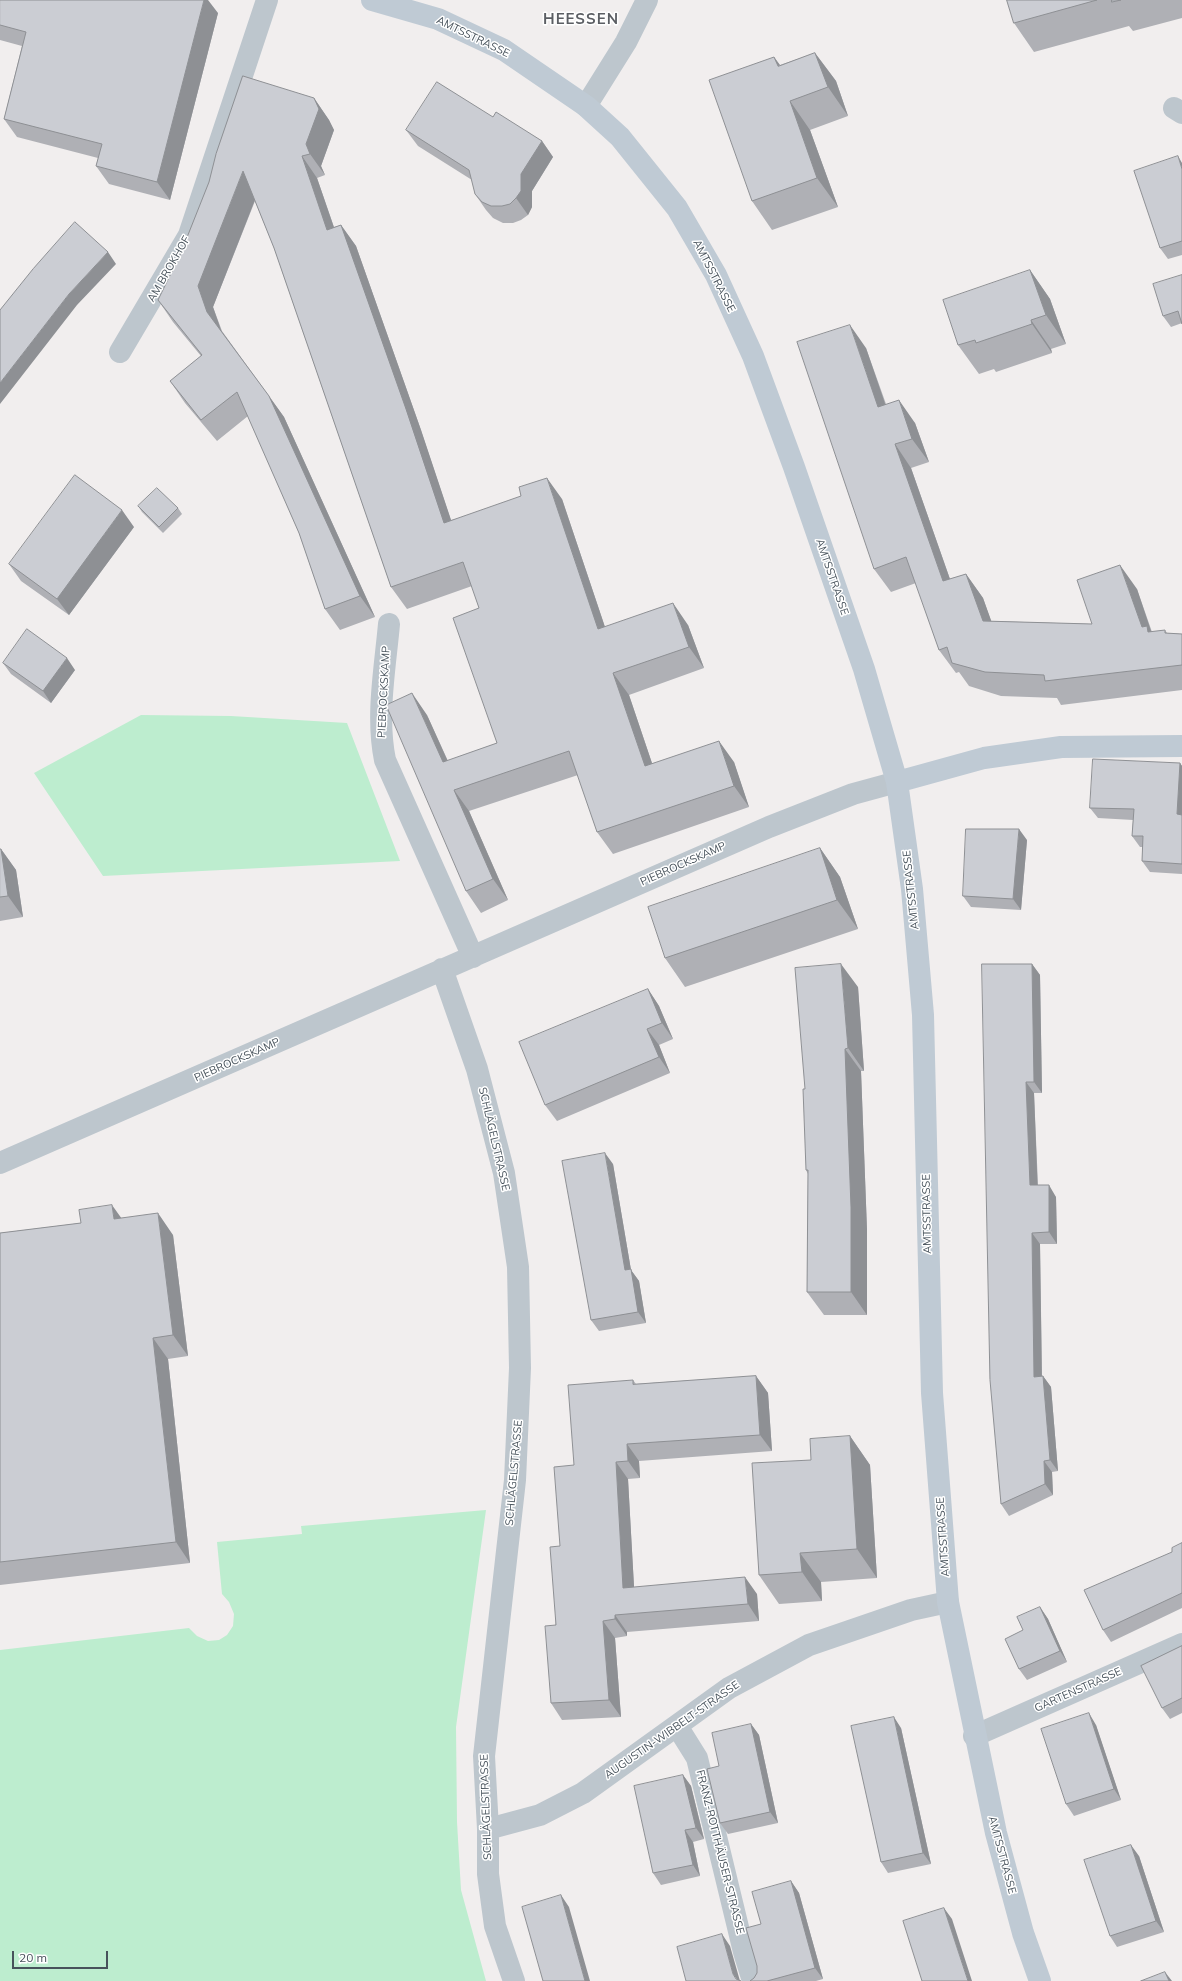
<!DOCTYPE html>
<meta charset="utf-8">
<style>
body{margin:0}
#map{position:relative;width:1182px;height:1981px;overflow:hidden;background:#f1eeee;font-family:Mulish,sans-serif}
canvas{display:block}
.scale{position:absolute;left:12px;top:1951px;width:96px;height:18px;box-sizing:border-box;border:2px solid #47525b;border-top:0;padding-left:5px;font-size:12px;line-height:14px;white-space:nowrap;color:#47525b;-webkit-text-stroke:3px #fff;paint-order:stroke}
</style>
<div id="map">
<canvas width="1182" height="1981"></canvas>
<div class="scale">20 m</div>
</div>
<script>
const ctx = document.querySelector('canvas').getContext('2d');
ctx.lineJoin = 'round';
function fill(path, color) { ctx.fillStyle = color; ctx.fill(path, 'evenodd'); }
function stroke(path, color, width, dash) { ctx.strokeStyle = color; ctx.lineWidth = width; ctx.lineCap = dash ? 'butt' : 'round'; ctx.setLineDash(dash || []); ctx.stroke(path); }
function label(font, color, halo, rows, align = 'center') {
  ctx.font = font + ' Mulish,sans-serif'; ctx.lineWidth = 3; ctx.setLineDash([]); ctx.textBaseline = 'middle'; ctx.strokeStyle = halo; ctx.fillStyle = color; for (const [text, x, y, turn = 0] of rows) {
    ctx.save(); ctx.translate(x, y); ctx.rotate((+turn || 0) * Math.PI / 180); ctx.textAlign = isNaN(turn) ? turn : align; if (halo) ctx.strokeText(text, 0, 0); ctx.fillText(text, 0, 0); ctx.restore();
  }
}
const green = new Path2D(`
 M 141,715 L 231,716 L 347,723 L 400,861 L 103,876 L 34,773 Z
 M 486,1510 L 456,1727 L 457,1822 L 461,1890 L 486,1981 L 0,1981 L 0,1650 L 189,1628 L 197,1636 L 208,1641 L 219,1640 L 227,1635 L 233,1626 L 234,1614 L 229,1602 L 222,1594 L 217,1542 L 302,1534 L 301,1526 Z`);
const street = new Path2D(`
 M 586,106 L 626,42 L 647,0
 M 1174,108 L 1182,113
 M 120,352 L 189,235 L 267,0
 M 389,624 C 385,669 376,716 385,760 L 473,957
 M 442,969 L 477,1069 L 504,1173 L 518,1267 L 520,1368 L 515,1480 L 484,1756 L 488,1829 L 488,1874 L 495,1926 L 514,1981
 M 0,1163 L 769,827 L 853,794 L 897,782
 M 677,1726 L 697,1758 L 744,1952 L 753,1981
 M 974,1736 L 1182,1644
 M 488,1829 L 540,1815 L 583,1793 L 729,1688 L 809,1645 L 911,1610 L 948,1602`);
const secondary = new Path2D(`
 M 372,0 L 438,19 L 504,50 L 586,106 L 620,137 L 677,208 L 716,275 L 753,356 L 794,467 L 864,669 L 897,782 L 912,889 L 923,1015 L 932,1393 L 948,1602 L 996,1833 L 1023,1933 L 1040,1981
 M 897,782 L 984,758 L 1061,747 L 1182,746`);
const wall = new Path2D(`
 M 0,0 L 218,13 L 170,200 L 109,184 L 96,166 L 98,158 L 17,137 L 4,119 L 22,46 L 0,40 Z
 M 1007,0 L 1182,0 L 1182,18 L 1133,31 L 1129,26 L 1034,52 L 1014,23 Z
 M 815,53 L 836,81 L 848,116 L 810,130 L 838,207 L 772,230 L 752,201 L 774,57 L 780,65 Z
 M 314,98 L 329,120 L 334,130 L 321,166 L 325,175 L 317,178 L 334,227 L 341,225 L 356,246 L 421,430 L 451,520 L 562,499 L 605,627 L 688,625 L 704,668 L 629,695 L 652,763 L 734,762 L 749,807 L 613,854 L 597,832 L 578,775 L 469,811 L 508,900 L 481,913 L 466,891 L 427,715 L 448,761 L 497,743 L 479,608 L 472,586 L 407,609 L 391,587 L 274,248 L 255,201 L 213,307 L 222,331 L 284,417 L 375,617 L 340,630 L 325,609 L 299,533 L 248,416 L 217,441 L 185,403 L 170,381 L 201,356 L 173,322 L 158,300 Z
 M 493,117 L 542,141 L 553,157 L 532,191 L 532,207 L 528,215 L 521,220 L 513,223 L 503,223 L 493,218 L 486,210 L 475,194 L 472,180 L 418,146 L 406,130 Z
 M 1182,163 L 1182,255 L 1168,259 L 1160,248 Z
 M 1030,270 L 1050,299 L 1066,344 L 1051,349 L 1052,353 L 996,372 L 994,369 L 979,374 L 958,345 Z
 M 1182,275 L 1182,323 L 1171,327 L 1163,316 Z
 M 866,348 L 886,404 L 915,423 L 929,462 L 911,468 L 950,579 L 966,574 L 983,598 L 991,621 L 1092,624 L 1137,589 L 1152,632 L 1165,630 L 1167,633 L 1182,634 L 1182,690 L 1061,705 L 1057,698 L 1001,696 L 969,686 L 959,672 L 956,673 L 939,650 L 916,583 L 891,592 L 874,569 Z
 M 138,506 L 178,508 L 182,514 L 163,533 L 142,512 Z
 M 134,527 L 69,615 L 21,581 L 9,564 Z
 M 3,663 L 75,670 L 51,703 L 11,674 Z
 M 1180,763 L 1182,766 L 1182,874 L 1150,872 L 1142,861 L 1143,847 L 1140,847 L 1132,836 L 1133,820 L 1098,818 L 1090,808 Z
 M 1027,840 L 1021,910 L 971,907 L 963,896 Z
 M 820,848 L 840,877 L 858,929 L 685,987 L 665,958 Z
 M 0,849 L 1,849 L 16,870 L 23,917 L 0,921 Z
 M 1032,964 L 1040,975 L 1042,1093 L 1034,1093 L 1038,1185 L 1056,1197 L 1057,1244 L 1040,1244 L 1042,1376 L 1043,1376 L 1051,1387 L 1058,1471 L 1052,1472 L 1053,1495 L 1009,1516 L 1001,1504 Z
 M 858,987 L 864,1071 L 861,1071 L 867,1230 L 867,1315 L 824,1315 L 807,1292 L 808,1174 L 806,1170 L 805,1089 Z
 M 648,989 L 659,1006 L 673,1039 L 659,1045 L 670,1073 L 557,1121 L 545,1105 Z
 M 613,1164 L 631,1270 L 639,1281 L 646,1323 L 599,1331 L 591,1320 Z
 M 121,1218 L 173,1235 L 188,1356 L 168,1359 L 190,1563 L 0,1585 L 0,1233 Z
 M 756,1376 L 768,1393 L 772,1451 L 639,1461 L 640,1478 L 628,1479 L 634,1587 L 757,1594 L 759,1621 L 627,1632 L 627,1636 L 615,1638 L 621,1717 L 562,1720 L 551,1703 L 560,1546 L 574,1465 L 633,1380 L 636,1384 Z
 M 850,1436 L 870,1465 L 877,1578 L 821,1582 L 822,1601 L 779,1604 L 759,1575 L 811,1460 Z
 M 1182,1543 L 1182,1608 L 1111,1642 L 1103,1630 L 1172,1552 Z
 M 1040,1607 L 1048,1619 L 1067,1662 L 1027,1680 L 1019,1669 L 1023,1630 Z
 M 1182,1646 L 1182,1713 L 1170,1719 L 1162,1708 Z
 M 751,1724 L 759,1735 L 778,1823 L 728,1834 L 720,1823 L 719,1766 Z
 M 1096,1725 L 1121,1800 L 1074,1816 L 1066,1804 Z
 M 901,1728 L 931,1864 L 888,1873 L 881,1862 Z
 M 683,1775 L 691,1786 L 704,1839 L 693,1842 L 700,1876 L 661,1885 L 653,1873 Z
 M 1139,1856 L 1164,1932 L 1117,1947 L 1110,1936 Z
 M 791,1881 L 799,1893 L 823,1979 L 816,1981 L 750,1981 L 754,1978 L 757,1973 L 761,1924 Z`);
const shadedWall = new Path2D(`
 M 204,0 L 208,0 L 218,13 L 170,200 L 157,182 Z
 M 815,53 L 836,81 L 848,116 L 828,87 Z
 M 774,57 L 795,86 L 778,66 Z
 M 314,98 L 329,120 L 334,130 L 321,166 L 325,175 L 310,154 L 306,144 Z
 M 790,101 L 810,130 L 838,207 L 817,178 Z
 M 542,141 L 553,157 L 532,191 L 532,207 L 528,215 L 516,198 L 521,174 Z
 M 302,156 L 317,178 L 342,251 L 327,230 Z
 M 1178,156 L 1182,163 L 1182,169 Z
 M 243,171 L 258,192 L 213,307 L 222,333 L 207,312 L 198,286 Z
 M 341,225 L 356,246 L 421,430 L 459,544 L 444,523 Z
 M 108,252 L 116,264 L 77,305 L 0,404 L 0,383 L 69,294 Z
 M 1030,270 L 1050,299 L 1066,344 L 1046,315 Z
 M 1031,320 L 1051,349 L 1052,353 L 1032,324 Z
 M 850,325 L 866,348 L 894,430 L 878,407 Z
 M 269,396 L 284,417 L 375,617 L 360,596 Z
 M 899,400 L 915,423 L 929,462 L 912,439 Z
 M 895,444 L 911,468 L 959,605 L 943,581 Z
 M 547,478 L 562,499 L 613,651 L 598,629 Z
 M 122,510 L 134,527 L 69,615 L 57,599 Z
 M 1120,565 L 1137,589 L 1152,634 L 1163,650 L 1142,627 Z
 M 966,574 L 983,598 L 1000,645 L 983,621 Z
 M 673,603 L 688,625 L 704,668 L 689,647 Z
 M 67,658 L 75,670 L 51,703 L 43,691 Z
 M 613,673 L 629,695 L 660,787 L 645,766 Z
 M 412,693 L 427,715 L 458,784 L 443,762 Z
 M 719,741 L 734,762 L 749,807 L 734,786 Z
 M 1180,763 L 1182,766 L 1182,821 L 1177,814 Z
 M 454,790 L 469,811 L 508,900 L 493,879 Z
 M 1019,829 L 1027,840 L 1021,910 L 1013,899 Z
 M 820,848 L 840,877 L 858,929 L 837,900 Z
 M 1,849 L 16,870 L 23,917 L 8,896 Z
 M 841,964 L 858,987 L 864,1071 L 848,1048 Z
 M 1032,964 L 1040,975 L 1042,1093 L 1034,1082 Z
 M 648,989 L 659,1006 L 673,1039 L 662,1023 Z
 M 647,1029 L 659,1045 L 670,1073 L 659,1057 Z
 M 845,1049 L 861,1071 L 867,1230 L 867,1315 L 851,1292 Z
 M 1026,1082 L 1034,1093 L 1038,1197 L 1030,1185 Z
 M 605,1153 L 613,1164 L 631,1270 L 639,1281 L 646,1323 L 638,1312 L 625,1270 Z
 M 1049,1185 L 1056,1197 L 1057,1244 L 1049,1232 Z
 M 112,1205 L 127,1226 L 114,1219 Z
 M 158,1213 L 173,1235 L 188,1356 L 173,1335 Z
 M 1032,1233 L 1040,1244 L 1042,1388 L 1034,1377 Z
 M 153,1338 L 168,1359 L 190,1563 L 176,1542 Z
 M 756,1376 L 768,1393 L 772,1451 L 760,1435 Z
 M 1043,1376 L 1051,1387 L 1058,1471 L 1050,1460 Z
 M 850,1436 L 870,1465 L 877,1578 L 857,1549 Z
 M 627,1444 L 639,1461 L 640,1478 L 628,1461 Z
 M 1044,1461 L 1052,1472 L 1053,1495 L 1045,1484 Z
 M 616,1462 L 628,1479 L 635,1604 L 623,1588 Z
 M 800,1553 L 821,1582 L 822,1601 L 802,1572 Z
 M 745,1577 L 757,1594 L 759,1621 L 748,1604 Z
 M 1040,1607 L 1048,1619 L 1067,1662 L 1060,1651 Z
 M 615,1615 L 627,1632 L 627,1636 L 615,1619 Z
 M 603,1621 L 615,1638 L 621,1717 L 609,1700 Z
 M 1089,1713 L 1096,1725 L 1121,1800 L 1114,1789 Z
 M 894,1717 L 901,1728 L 931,1864 L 923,1853 Z
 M 751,1724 L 759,1735 L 778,1823 L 770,1812 Z
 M 683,1775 L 691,1786 L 704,1839 L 696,1828 Z
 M 685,1830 L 693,1842 L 700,1876 L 693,1865 Z
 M 1131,1845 L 1139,1856 L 1164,1932 L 1156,1921 Z
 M 791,1881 L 799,1893 L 823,1979 L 815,1968 Z
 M 561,1895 L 569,1907 L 590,1981 L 585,1981 Z
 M 944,1908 L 952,1919 L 972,1981 L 968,1981 Z
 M 722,1934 L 730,1946 L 740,1981 L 738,1981 L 733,1974 Z
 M 1165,1972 L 1172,1981 L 1169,1981 Z`);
const building = new Path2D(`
 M 0,0 L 204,0 L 157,182 L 96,166 L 102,144 L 4,119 L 26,32 L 0,25 Z
 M 1007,0 L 1097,0 L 1014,23 Z
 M 1112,0 L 1121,0 L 1112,2 Z
 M 815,53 L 828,87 L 790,101 L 817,178 L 752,201 L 709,80 L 774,57 L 778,66 Z
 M 243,76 L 314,98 L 319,109 L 306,144 L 310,154 L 302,156 L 327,230 L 341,225 L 406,409 L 444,523 L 521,496 L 519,487 L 547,478 L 598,629 L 673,603 L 689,647 L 613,673 L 645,766 L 719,741 L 734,786 L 597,832 L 569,751 L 454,790 L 493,879 L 466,891 L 386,705 L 412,693 L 443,762 L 497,743 L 453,618 L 479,608 L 463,562 L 391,587 L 274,248 L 243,171 L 198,286 L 207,312 L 269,396 L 360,596 L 325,609 L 299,533 L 237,392 L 201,420 L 170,381 L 202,355 L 158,300 L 180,255 L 209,182 L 216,154 Z
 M 437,82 L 493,117 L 496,112 L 542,141 L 521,174 L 521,191 L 516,198 L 510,204 L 502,206 L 491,206 L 482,202 L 475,194 L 469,170 L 406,130 Z
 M 1178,156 L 1182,169 L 1182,241 L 1160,248 L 1134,171 Z
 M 75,222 L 108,252 L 69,294 L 0,383 L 0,310 L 33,269 Z
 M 1030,270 L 1046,315 L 1031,320 L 1032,324 L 976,343 L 975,340 L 958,345 L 943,300 Z
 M 1182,275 L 1182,324 L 1178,311 L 1163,316 L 1153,284 Z
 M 850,325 L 878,407 L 899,400 L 912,439 L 895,444 L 943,581 L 966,574 L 983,621 L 1092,624 L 1077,580 L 1120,565 L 1142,627 L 1147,626 L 1148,632 L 1165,630 L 1165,633 L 1182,634 L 1182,665 L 1045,681 L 1044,675 L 985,672 L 952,663 L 947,647 L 939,650 L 906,557 L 874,569 L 797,342 Z
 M 75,475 L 122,510 L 57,599 L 9,564 Z
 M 157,488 L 178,508 L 159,527 L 138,506 Z
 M 27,629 L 67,658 L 43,691 L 3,663 Z
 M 1093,759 L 1180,763 L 1177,814 L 1182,815 L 1182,864 L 1142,861 L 1143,836 L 1132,836 L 1134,809 L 1090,808 Z
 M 966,829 L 1019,829 L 1013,899 L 963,896 Z
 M 820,848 L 837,900 L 665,958 L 648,907 Z
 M 0,849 L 1,849 L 8,896 L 0,897 Z
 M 841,964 L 848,1048 L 845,1049 L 851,1207 L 851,1292 L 807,1292 L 808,1170 L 806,1170 L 803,1089 L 805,1089 L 795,968 Z
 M 982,964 L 1032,964 L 1034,1082 L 1026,1082 L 1030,1185 L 1049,1185 L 1049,1232 L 1032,1233 L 1034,1377 L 1043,1376 L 1050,1460 L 1044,1461 L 1045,1484 L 1001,1504 L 990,1380 Z
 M 648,989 L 662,1023 L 647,1029 L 659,1057 L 545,1105 L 519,1042 Z
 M 605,1153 L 625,1270 L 631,1269 L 638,1312 L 591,1320 L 562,1161 Z
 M 112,1205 L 114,1219 L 158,1213 L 173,1335 L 153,1338 L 176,1542 L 0,1562 L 0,1233 L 81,1223 L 79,1210 Z
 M 756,1376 L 760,1435 L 627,1444 L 628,1461 L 616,1462 L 623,1588 L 745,1577 L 748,1604 L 615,1615 L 615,1619 L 603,1621 L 609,1700 L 551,1703 L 545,1626 L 556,1625 L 550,1547 L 560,1546 L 554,1467 L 574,1465 L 568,1385 L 633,1380 L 633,1384 Z
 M 850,1436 L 857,1549 L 800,1553 L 802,1572 L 759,1575 L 752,1463 L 811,1460 L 810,1439 Z
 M 1182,1543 L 1182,1593 L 1103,1630 L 1084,1590 L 1172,1552 L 1172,1548 Z
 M 1040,1607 L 1060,1651 L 1019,1669 L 1005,1639 L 1023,1630 L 1017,1617 Z
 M 1182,1646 L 1182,1698 L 1162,1708 L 1141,1666 Z
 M 1089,1713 L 1114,1789 L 1066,1804 L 1041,1729 Z
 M 894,1717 L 923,1853 L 881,1862 L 851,1726 Z
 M 751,1724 L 770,1812 L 720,1823 L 707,1769 L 719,1766 L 712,1733 Z
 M 683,1775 L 696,1828 L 685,1830 L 693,1865 L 653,1873 L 634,1786 Z
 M 1131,1845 L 1156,1921 L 1110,1936 L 1084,1860 Z
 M 791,1881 L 815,1968 L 767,1981 L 750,1981 L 754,1978 L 757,1973 L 757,1966 L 746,1928 L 761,1924 L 752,1892 Z
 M 561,1895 L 585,1981 L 543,1981 L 522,1907 Z
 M 944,1908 L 968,1981 L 922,1981 L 903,1921 Z
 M 722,1934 L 733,1974 L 736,1979 L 741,1981 L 686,1981 L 677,1947 Z
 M 1165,1972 L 1169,1981 L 1141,1981 Z`);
const streetNames = [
 ["AMTSSTRASSE",473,37,26],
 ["AM BROKHOF",169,269,-60],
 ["AMTSSTRASSE",714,276,63],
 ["AMTSSTRASSE",832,577,71],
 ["PIEBROCKSKAMP",384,692,-87],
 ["PIEBROCKSKAMP",683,864,-24],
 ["AMTSSTRASSE",911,890,-96],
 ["PIEBROCKSKAMP",237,1060,-24],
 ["SCHLÄGELSTRASSE",494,1139,77],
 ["AMTSSTRASSE",927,1214,-91],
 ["SCHLÄGELSTRASSE",514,1473,-85],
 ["AMTSSTRASSE",943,1537,-94],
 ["GARTENSTRASSE",1078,1690,-24],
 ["AUGUSTIN-WIBBELT-STRASSE",672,1730,-35],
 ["SCHLÄGELSTRASSE",486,1807,-92],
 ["FRANZ-ROTTHÄUSER-STRASSE",720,1852,76],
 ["AMTSSTRASSE",1002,1855,75]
];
const districtNames = [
 ["HEESSEN",581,19]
];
fill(green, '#bdedcf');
stroke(street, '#bdc6cd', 22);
stroke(secondary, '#bfcad4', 22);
fill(wall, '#afb0b5');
fill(shadedWall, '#8e9094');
fill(building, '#cbcdd3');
stroke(building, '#8e9094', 1);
label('11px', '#47525b', '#fff', streetNames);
ctx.letterSpacing = '1px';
label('bold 15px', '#5b5e63', '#fff', districtNames);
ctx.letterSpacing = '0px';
</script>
